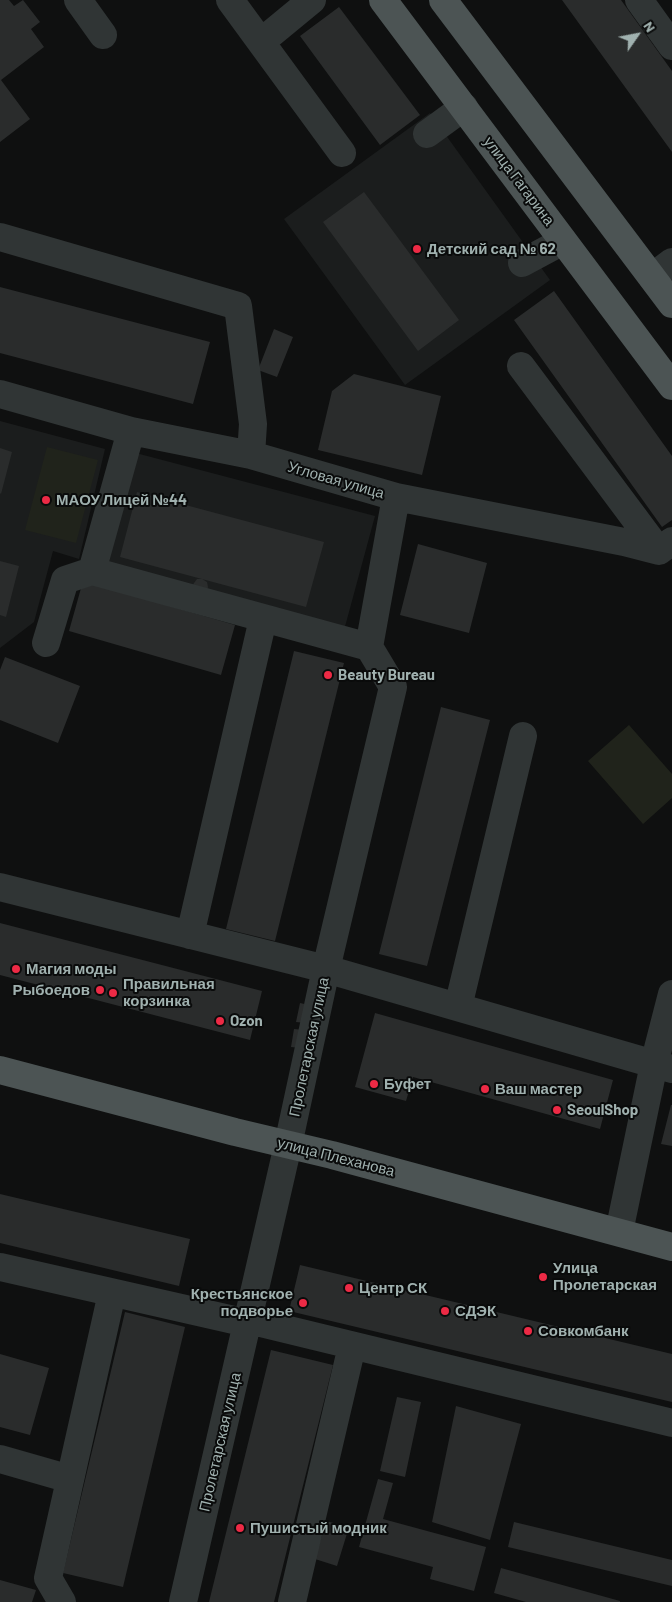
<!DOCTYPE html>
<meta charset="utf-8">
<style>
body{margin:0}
#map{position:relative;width:672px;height:1602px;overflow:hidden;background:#0f1010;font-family:Barlow,sans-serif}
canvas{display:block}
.north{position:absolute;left:612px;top:10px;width:50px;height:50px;-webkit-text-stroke:4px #0a0b0b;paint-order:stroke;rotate:57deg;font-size:14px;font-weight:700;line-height:20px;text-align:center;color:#a0b1af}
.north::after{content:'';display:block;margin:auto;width:18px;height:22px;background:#a0b1af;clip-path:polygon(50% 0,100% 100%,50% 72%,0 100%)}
</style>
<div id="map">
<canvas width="672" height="1602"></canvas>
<div class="north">N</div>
</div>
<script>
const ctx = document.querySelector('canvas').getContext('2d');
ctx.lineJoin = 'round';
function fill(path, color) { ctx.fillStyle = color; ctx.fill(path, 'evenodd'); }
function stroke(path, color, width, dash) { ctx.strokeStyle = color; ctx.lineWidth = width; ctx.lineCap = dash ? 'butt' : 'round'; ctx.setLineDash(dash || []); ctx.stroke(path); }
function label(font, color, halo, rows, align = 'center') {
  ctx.font = font + ' Barlow,sans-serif'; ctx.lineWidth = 4; ctx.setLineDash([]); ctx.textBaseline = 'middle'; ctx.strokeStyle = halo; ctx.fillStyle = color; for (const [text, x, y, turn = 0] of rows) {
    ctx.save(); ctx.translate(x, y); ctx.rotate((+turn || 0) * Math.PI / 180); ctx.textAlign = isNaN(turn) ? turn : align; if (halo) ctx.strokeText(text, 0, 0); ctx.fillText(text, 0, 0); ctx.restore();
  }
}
const built = new Path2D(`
 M 430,113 L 550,280 L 405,385 L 284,219 Z
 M 0,421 L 105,449 L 79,559 L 53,551 L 34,622 L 0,648 Z
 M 132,452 L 375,516 L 343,634 L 101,570 Z`);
const green = new Path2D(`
 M 47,447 L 98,460 L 76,543 L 25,530 Z
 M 629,725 L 672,774 L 672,798 L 643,824 L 588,761 Z`);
const building = new Path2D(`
 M 0,0 L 9,0 L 14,6 L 23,0 L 40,22 L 31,29 L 44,47 L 1,80 L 30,119 L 0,142 Z
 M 562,0 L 621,0 L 672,71 L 672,152 Z
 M 339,7 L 420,115 L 380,145 L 300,36 Z
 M 364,192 L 459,320 L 418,351 L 323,222 Z
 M 0,287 L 210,342 L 193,404 L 0,353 Z
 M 554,291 L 672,456 L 672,520 L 662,527 L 514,320 Z
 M 274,329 L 293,337 L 277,377 L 258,370 Z
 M 354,374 L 441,396 L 422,475 L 318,450 L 332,391 Z
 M 0,448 L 12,452 L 1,494 L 0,493 Z
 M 137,492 L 324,542 L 306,607 L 120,557 Z
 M 418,544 L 487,563 L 469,633 L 400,615 Z
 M 0,561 L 19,566 L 6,617 L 0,615 Z
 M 197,579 L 202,579 L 207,582 L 208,587 L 207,591 L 192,587 L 194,583 Z
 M 83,581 L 235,625 L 221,675 L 69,631 Z
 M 294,651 L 344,663 L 275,941 L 226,929 Z
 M 5,657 L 80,686 L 58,743 L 0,720 L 0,670 Z
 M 441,707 L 490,720 L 427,966 L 379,954 Z
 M 0,923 L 262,991 L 250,1040 L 0,975 Z
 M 300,1003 L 309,1005 L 306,1023 L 296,1022 Z
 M 375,1013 L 613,1080 L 600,1129 L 413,1077 L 406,1101 L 355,1087 Z
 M 294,1029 L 304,1030 L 301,1048 L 291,1047 Z
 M 671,1105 L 672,1105 L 672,1146 L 661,1144 Z
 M 0,1194 L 190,1239 L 179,1286 L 0,1243 Z
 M 300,1265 L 672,1354 L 672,1402 L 289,1311 Z
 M 125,1312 L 185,1327 L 123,1587 L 63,1573 Z
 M 271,1350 L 333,1365 L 274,1602 L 209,1602 Z
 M 0,1354 L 49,1368 L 30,1435 L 0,1427 Z
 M 397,1397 L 421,1402 L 405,1477 L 380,1471 Z
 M 456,1406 L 521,1424 L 490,1540 L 432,1522 Z
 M 378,1479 L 393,1483 L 383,1519 L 486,1547 L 474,1591 L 430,1579 L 433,1567 L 359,1547 Z
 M 326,1521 L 349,1527 L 337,1566 L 315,1559 Z
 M 514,1522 L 672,1560 L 672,1586 L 508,1547 Z
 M 501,1568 L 620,1601 L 620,1602 L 526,1602 L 494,1593 Z
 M 0,1580 L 36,1590 L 32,1602 L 0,1602 Z`);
const minor = new Path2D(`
 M 78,0 L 103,35
 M 230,0 L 342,153
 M 639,0 L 672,46
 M 261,42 L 312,0
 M 427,134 L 464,107
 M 0,237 L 238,306 L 253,424 L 251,455
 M 522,263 L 563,241
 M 652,277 L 672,262
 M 521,366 L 659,551
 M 0,394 L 131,431 L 251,455 L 396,497 L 624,542 L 659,551 L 672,541
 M 131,431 L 92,571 L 369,647
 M 46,643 L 65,580 L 92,571
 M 0,887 L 326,969 L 654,1064 L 619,1232
 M 190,935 L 263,619
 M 458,1007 L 523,736
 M 672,1069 L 654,1064 L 672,994
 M 0,1267 L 247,1323
 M 248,1320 L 672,1423
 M 0,1459 L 70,1479
 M 62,1602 L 48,1578 L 112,1293
 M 183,1602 L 288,1145 L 326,969 L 393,687 L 369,647 L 396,497
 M 292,1602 L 352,1346`);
const major = new Path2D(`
 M 383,0 L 672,386
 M 443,0 L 672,304
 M 0,1070 L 235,1132 L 332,1155 L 672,1247`);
const markers = [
 [417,249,5,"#ed2a45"],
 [46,500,5,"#ed2a45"],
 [328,675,5,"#ed2a45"],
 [16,969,5,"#ed2a45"],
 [100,990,5,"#ed2a45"],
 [113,993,5,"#ed2a45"],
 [220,1021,5,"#ed2a45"],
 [374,1084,5,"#ed2a45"],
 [485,1089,5,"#ed2a45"],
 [557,1110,5,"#ed2a45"],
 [543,1277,5,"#ed2a45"],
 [349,1288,5,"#ed2a45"],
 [303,1303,5,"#ed2a45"],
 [445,1311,5,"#ed2a45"],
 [528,1331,5,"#ed2a45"],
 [240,1528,5,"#ed2a45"]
];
const streetNames = [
 ["улица Гагарина",519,181,53],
 ["Угловая улица",336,480,16],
 ["Пролетарская улица",309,1047,-78],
 ["улица Плеханова",336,1157,14],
 ["Пролетарская улица",220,1442,-77]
];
const poiNames = [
 ["Детский сад № 62",427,249],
 ["МАОУ Лицей №44",56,500],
 ["Beauty Bureau",338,675],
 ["Магия моды",26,969],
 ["Правильная",123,984],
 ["корзинка",123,1001],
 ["Рыбоедов",90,990,"right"],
 ["Ozon",230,1021],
 ["Буфет",384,1084],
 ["Ваш мастер",495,1089],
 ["SeoulShop",567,1110],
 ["Улица",553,1268],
 ["Пролетарская",553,1285],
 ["Центр СК",359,1288],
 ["Крестьянское",293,1294,"right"],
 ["подворье",293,1311,"right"],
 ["СДЭК",455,1311],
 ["Совкомбанк",538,1331],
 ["Пушистый модник",250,1528]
];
fill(built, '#1b1d1d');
fill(green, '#20231b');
fill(building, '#2a2c2c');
stroke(minor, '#303535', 28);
stroke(major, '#4c5454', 28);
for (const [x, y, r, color] of markers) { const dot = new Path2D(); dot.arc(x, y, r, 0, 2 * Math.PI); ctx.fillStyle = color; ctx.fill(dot); stroke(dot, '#0a0b0b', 2); }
label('15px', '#a0b1af', '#0a0b0b', streetNames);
label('bold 15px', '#a0b1af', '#0a0b0b', poiNames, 'left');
</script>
